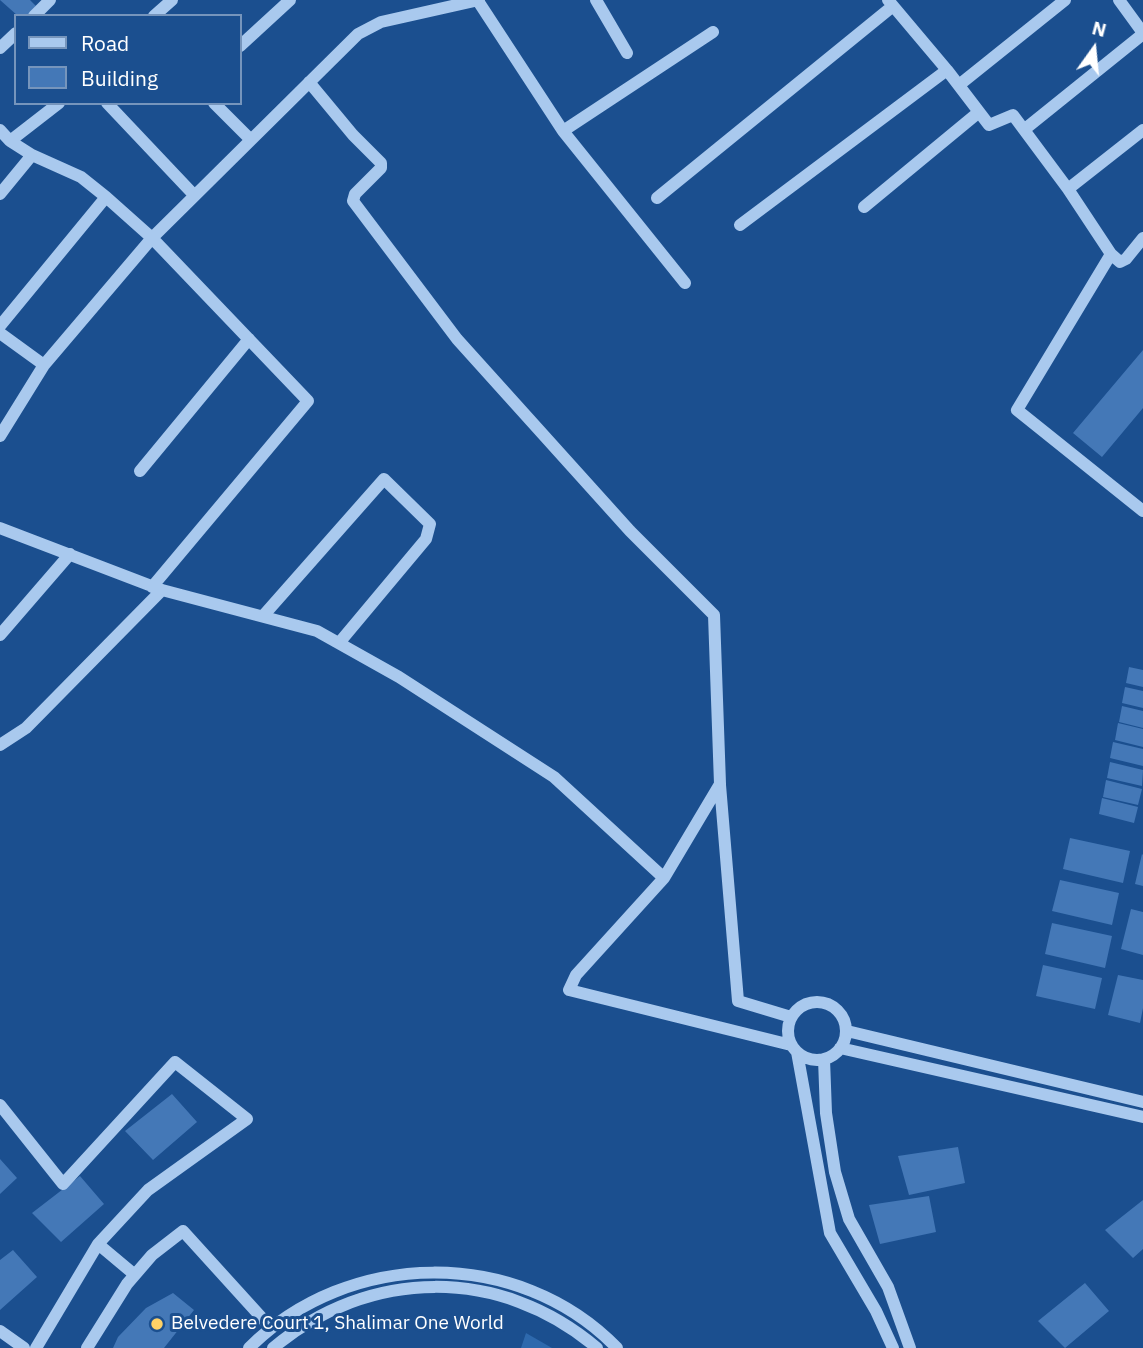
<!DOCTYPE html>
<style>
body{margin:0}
#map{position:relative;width:1143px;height:1348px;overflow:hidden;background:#1b4f8f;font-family:"IBM Plex Sans",sans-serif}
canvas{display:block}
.legend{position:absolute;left:14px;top:14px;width:228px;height:91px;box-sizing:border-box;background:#1b4f8f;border:2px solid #7695bc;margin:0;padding:9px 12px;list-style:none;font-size:21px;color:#fff}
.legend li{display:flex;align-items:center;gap:14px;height:35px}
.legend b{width:35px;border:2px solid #7695bc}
.north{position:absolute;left:1059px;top:14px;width:70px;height:70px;-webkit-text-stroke:5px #1b4f8f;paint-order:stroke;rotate:15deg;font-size:19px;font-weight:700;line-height:28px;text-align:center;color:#fff}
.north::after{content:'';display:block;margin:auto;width:24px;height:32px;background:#fff;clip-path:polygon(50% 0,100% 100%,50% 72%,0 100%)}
</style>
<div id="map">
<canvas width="1143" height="1348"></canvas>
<ul class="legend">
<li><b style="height:9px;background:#a9c9ee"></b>Road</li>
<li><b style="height:19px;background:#4478b7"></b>Building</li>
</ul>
<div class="north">N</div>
</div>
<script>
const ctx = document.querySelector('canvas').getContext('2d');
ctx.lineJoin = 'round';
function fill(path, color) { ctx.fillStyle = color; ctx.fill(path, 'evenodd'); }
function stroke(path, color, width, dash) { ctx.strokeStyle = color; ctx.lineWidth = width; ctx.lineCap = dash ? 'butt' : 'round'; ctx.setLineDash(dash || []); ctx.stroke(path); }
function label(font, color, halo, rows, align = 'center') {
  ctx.font = font + ' "IBM Plex Sans",sans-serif'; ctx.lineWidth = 6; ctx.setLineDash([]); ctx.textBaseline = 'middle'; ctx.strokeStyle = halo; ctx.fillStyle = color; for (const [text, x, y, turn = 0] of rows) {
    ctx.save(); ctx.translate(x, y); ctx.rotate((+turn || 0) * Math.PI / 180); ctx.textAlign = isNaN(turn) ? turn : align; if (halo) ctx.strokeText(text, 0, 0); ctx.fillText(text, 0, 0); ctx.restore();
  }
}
const green = new Path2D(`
 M 526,1333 L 552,1348 L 521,1348 Z`);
const building = new Path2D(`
 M 0,0 L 30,0 L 36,6 L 28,16 L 18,16 Z
 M 1143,350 L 1143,408 L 1102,457 L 1073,433 Z
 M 1129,667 L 1143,670 L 1143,687 L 1126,683 Z
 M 1125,687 L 1143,691 L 1143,708 L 1122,703 Z
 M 1122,706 L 1143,711 L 1143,728 L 1119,722 Z
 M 1118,723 L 1143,729 L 1143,747 L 1115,740 Z
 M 1113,742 L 1143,749 L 1143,766 L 1110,758 Z
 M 1110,762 L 1143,770 L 1142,786 L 1107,778 Z
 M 1106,780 L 1142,789 L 1138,805 L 1103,797 Z
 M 1102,798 L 1138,807 L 1134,823 L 1099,814 Z
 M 1070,838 L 1130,851 L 1123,883 L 1063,869 Z
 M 1142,854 L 1143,855 L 1143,886 L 1135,884 Z
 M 1060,880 L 1119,893 L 1112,925 L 1052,911 Z
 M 1131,909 L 1143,912 L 1143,955 L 1121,949 Z
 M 1052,923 L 1112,936 L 1105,968 L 1045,954 Z
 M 1043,965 L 1102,978 L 1095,1009 L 1036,996 Z
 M 1118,975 L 1143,980 L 1143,1008 L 1140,1023 L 1108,1015 Z
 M 172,1094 L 197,1122 L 153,1160 L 125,1131 Z
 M 958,1147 L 965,1183 L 909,1195 L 898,1156 Z
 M 0,1159 L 17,1178 L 0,1194 Z
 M 80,1176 L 104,1204 L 61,1242 L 32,1213 Z
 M 929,1196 L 936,1232 L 880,1244 L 869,1205 Z
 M 1143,1200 L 1143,1249 L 1133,1258 L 1105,1230 Z
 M 13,1250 L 37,1277 L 0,1310 L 0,1260 Z
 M 1085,1283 L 1109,1311 L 1065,1348 L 1038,1321 Z
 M 173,1293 L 194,1310 L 164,1348 L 113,1348 L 118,1337 L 146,1308 Z`);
const minor = new Path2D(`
 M 596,0 L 627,53
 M 888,0 L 947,70 L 989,125 L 1013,115 L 1068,189 L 1111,254 L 1120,262 L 1126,259 L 1143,238
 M 1119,0 L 1143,33
 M 478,1 L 563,131 L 685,283
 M 34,16 L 50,0
 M 154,16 L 172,0
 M 240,46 L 290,0
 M 0,48 L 16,33
 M 309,82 L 353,135 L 381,163 L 381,168 L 355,194 L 353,201 L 457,339 L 630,531 L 714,615 L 720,784 L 664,878 L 576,975 L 569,990 L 791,1045
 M 959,85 L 1065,0
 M 107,103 L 194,195
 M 214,103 L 250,139
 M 1025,129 L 1143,34
 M 0,130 L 10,141 L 59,103
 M 563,131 L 713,32
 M 10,141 L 32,155 L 81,177 L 106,197 L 152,238 L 308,401 L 152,587
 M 1068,189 L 1143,130
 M 0,194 L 32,155
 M 657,198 L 893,6
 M 864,207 L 979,112
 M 740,225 L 947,70
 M 1111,254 L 1017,410 L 1143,511
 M 0,326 L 106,197
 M 0,333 L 44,365
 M 0,436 L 44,365 L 152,238 L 358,34 L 381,22 L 479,0
 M 140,471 L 249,339
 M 0,528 L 162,590 L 317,631 L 399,677 L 554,777 L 664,878
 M 263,616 L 384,479 L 430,524 L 426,539 L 339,643
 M 0,635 L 70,554
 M 0,745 L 26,728 L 162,590
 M 720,785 L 738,1001 L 791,1017
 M788 1031a29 29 0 1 1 58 0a29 29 0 1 1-58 0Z
 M 847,1031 L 1143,1102
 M 840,1048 L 1143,1117
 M 797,1052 L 830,1233 L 876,1311 L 893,1348
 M 824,1059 L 826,1113 L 835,1172 L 849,1219 L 888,1287 L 910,1348
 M 0,1105 L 63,1184 L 175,1062 L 247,1119 L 148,1190 L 98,1244 L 36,1348
 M 98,1244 L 135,1275
 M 0,1331 L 24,1348
 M 87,1348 L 127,1284 L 152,1255 L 183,1231 L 271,1328
 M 249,1348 C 348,1249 518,1246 617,1348
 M 273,1348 C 369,1267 501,1266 597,1348`);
const markers = [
 [157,1324,7,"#ffd166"]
];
const poiNames = [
 ["Belvedere Court 1, Shalimar One World",171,1324]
];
fill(green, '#2e69ad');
fill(building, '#4478b7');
stroke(minor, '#a9c9ee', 12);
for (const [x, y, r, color] of markers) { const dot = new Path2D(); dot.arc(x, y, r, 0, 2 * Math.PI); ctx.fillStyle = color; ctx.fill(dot); stroke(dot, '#1b4f8f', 2.5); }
label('19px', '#fff', '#1b4f8f', poiNames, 'left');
</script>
